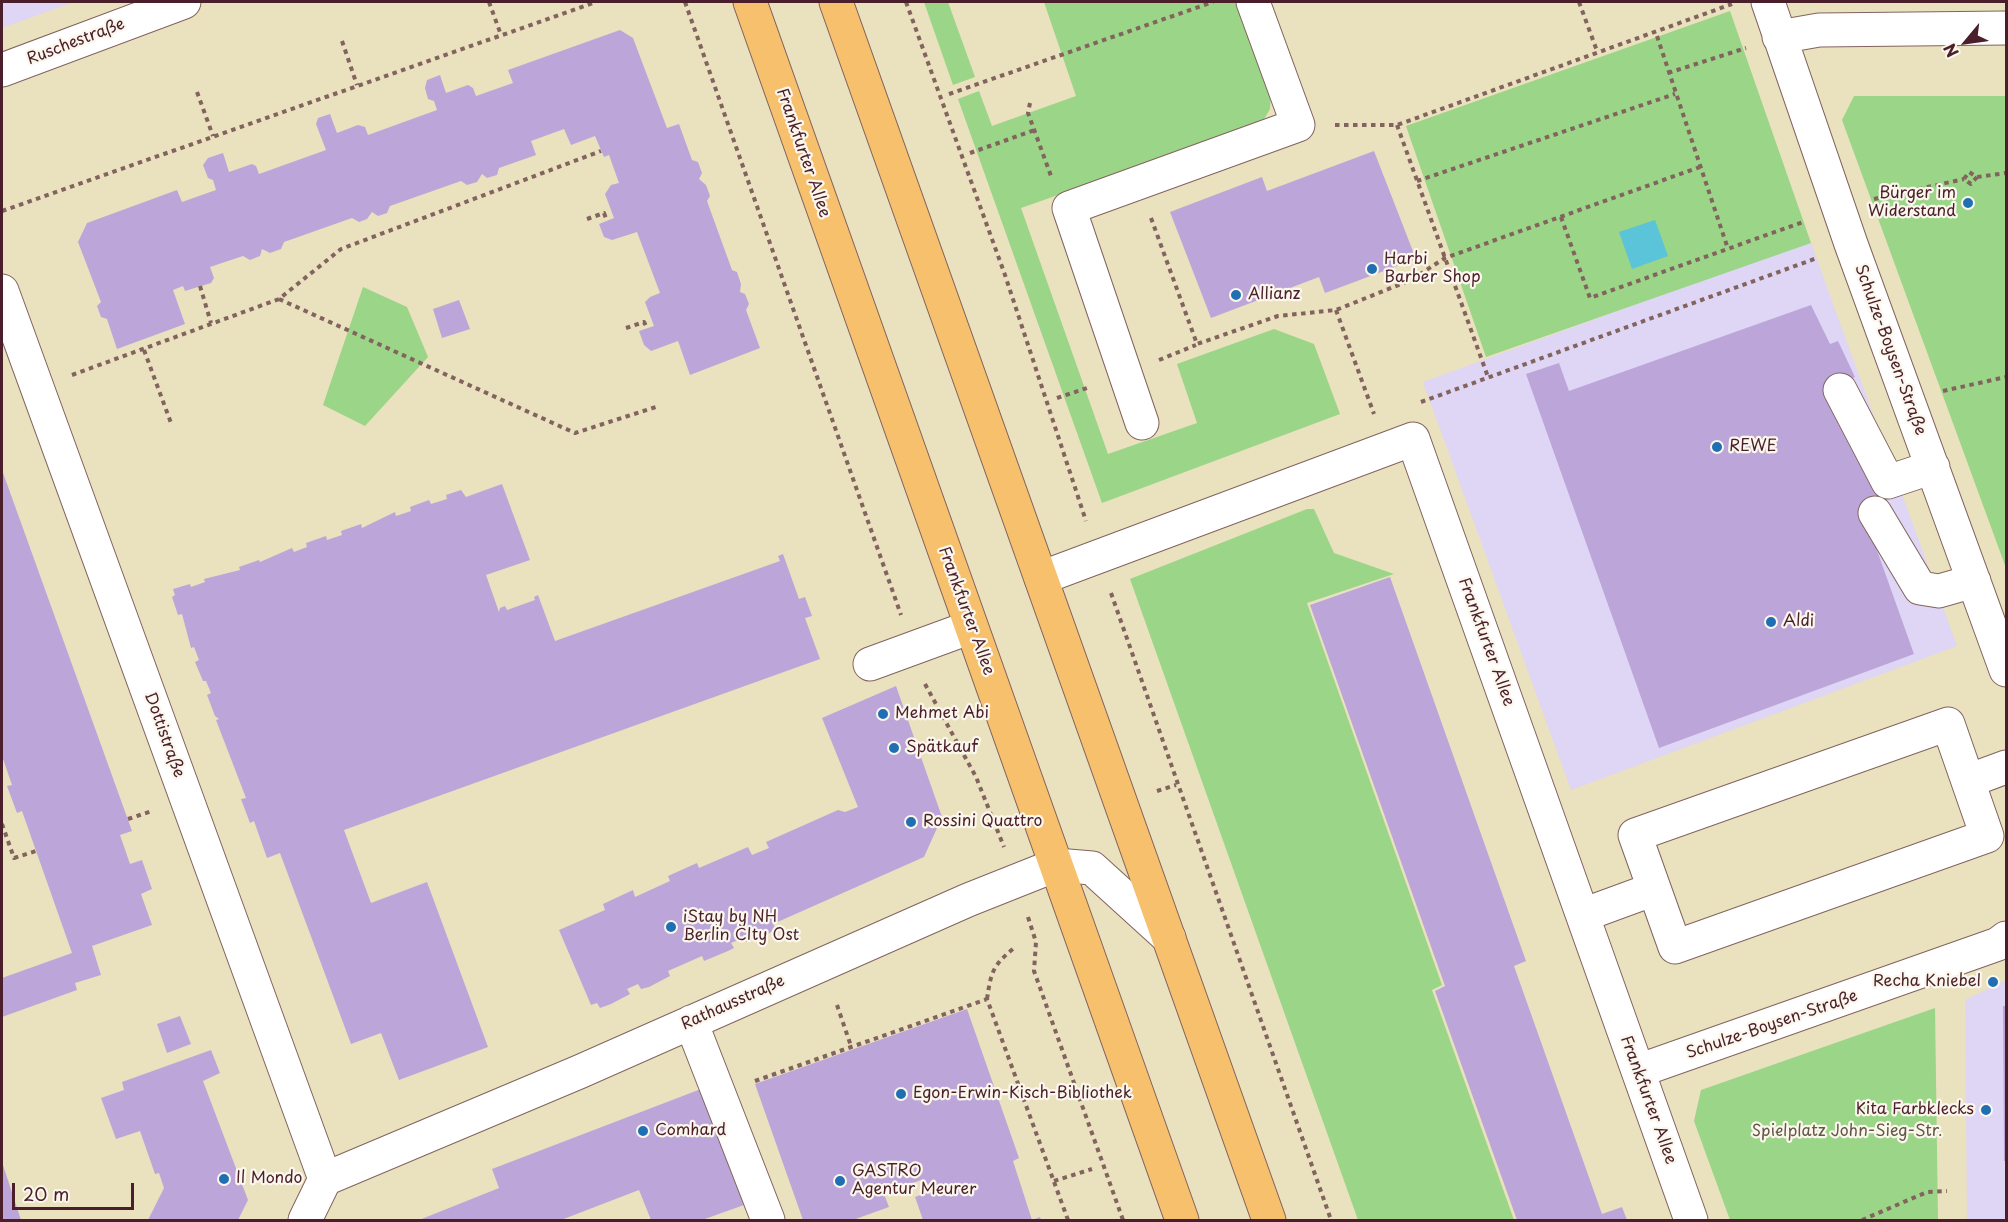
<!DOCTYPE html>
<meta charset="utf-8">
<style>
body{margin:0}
#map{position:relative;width:2008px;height:1222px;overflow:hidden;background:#eae1be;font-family:"Playpen Sans",sans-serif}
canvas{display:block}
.frame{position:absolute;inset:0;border:3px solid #4a1f2b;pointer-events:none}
.north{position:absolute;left:1936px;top:12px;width:60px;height:60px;-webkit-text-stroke:4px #fbf7ec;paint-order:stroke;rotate:241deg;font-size:16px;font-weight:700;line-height:24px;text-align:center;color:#4a1f2b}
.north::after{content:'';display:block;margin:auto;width:21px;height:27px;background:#4a1f2b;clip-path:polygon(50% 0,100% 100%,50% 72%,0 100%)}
.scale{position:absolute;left:12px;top:1183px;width:122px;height:27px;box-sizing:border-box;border:3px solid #4a1f2b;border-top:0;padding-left:8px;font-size:18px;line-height:21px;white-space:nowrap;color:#4a1f2b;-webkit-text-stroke:4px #fbf7ec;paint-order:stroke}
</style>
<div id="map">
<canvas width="2008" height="1222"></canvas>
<div class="frame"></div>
<div class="north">N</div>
<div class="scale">20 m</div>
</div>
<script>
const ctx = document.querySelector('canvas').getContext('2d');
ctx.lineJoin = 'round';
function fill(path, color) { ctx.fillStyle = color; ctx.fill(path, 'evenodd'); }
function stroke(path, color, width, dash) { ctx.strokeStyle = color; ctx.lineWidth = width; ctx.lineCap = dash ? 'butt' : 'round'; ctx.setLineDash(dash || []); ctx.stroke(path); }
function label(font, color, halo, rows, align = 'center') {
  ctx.font = font + ' "Playpen Sans",sans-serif'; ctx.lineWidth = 4.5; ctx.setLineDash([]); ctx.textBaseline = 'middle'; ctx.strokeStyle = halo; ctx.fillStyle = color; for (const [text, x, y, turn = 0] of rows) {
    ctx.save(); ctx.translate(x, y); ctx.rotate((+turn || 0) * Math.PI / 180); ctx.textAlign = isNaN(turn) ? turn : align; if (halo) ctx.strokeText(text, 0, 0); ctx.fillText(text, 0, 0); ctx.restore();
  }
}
const built = new Path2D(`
 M 2,2 L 74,2 L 2,28 Z
 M 1811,243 L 1957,646 L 1571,790 L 1423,382 L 1801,244 Z
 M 2006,980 L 2006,1220 L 1967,1220 L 1965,1000 Z`);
const green = new Path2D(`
 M 924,2 L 948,2 L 975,77 L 953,85 Z
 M 1044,2 L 1239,2 L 1271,93 L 1270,109 L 1260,126 L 1115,180 L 1058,195 L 1021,208 L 1108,454 L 1197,423 L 1177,364 L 1274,329 L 1314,344 L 1340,414 L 1102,503 L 958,99 L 979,91 L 992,126 L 1076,96 Z
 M 1730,11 L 1811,243 L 1486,357 L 1406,126 Z
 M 1854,96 L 2006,96 L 2006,568 L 1842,120 Z
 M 363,287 L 407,307 L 428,357 L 365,426 L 323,405 Z
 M 1307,509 L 1314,509 L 1334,553 L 1394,574 L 1307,603 L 1442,985 L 1432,990 L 1514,1220 L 1358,1220 L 1130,579 Z
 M 1935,1008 L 1938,1220 L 1730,1220 L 1694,1121 L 1701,1090 Z`);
const water = new Path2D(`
 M 1655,220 L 1668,256 L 1632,269 L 1619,232 Z`);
const building = new Path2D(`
 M 620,30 L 633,38 L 667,128 L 679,124 L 692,160 L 698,162 L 702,173 L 699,179 L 706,185 L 710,196 L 707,201 L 732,270 L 737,272 L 741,284 L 740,292 L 745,294 L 749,304 L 746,310 L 760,348 L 690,375 L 678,341 L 651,351 L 644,345 L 639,331 L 654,326 L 645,302 L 650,297 L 660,293 L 637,232 L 612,240 L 604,237 L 599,224 L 614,218 L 605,194 L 611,185 L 619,183 L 609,155 L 604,157 L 595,136 L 571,145 L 564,129 L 531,141 L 536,155 L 499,168 L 497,175 L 487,178 L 482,174 L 477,182 L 467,185 L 461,181 L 390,206 L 387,213 L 378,216 L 372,212 L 367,219 L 359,222 L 352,218 L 284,242 L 281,249 L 270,253 L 262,249 L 260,256 L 250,260 L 243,256 L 210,267 L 214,278 L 211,283 L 185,291 L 183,286 L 173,290 L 185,324 L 117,349 L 107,319 L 101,317 L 97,306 L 101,302 L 78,242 L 87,223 L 177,190 L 182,202 L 216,190 L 213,180 L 208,178 L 203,165 L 208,158 L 223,153 L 229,172 L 252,164 L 256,166 L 259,174 L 326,150 L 316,124 L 318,118 L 330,114 L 337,133 L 358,125 L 365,127 L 368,135 L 437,110 L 434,101 L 428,99 L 425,88 L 427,80 L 440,75 L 446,93 L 468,85 L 473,88 L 476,96 L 513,83 L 508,70 Z
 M 1374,151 L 1416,259 L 1325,293 L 1319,277 L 1211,318 L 1170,212 L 1262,177 L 1267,191 Z
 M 459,300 L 470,329 L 442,338 L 433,309 Z
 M 1811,305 L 1830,344 L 1838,341 L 1855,377 L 1825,392 L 1885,501 L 1859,515 L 1874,542 L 1914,654 L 1659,748 L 1526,374 L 1559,363 L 1569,391 Z
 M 2,470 L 132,831 L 120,835 L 130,864 L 142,860 L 152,889 L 141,894 L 152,925 L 92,946 L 101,975 L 75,983 L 77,990 L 2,1017 L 2,978 L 72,953 L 22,811 L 17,813 L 7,786 L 12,785 L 2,756 Z
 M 502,484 L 530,560 L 486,575 L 499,612 L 500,608 L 505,606 L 507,610 L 535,600 L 534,597 L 538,595 L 555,641 L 780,561 L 778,556 L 783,554 L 799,599 L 805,597 L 812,616 L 805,618 L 820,659 L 344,830 L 371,903 L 427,882 L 488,1047 L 399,1080 L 381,1033 L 351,1044 L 280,853 L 267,858 L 254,821 L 250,823 L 241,799 L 246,798 L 216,720 L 219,719 L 215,716 L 207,695 L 211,693 L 206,681 L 203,681 L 195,662 L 199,660 L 194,647 L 191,648 L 182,614 L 178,615 L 172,597 L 175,595 L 173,589 L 190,584 L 191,587 L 205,582 L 204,579 L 240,570 L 239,567 L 259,560 L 260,562 L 292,548 L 294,552 L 307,547 L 306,543 L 326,536 L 327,540 L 342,535 L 341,531 L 361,524 L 362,528 L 395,512 L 396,516 L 411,511 L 410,507 L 429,500 L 431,504 L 447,499 L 446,495 L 461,490 L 466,497 Z
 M 1390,577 L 1526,961 L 1514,966 L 1602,1214 L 1622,1207 L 1627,1220 L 1517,1220 L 1435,991 L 1445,986 L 1310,605 Z
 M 896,686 L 942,817 L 924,857 L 773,924 L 776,929 L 763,937 L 746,942 L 743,938 L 731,943 L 734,948 L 728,951 L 704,961 L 702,956 L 668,971 L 670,976 L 649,987 L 641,989 L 638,984 L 627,989 L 630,994 L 611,1004 L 600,1008 L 597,1003 L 591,1005 L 559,930 L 605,910 L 603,904 L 633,890 L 635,897 L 670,881 L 668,876 L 697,863 L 699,868 L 748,847 L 752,855 L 769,848 L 766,842 L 838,810 L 845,812 L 858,807 L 822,718 Z
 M 2003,1006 L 2006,1006 L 2006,1161 L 2004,1161 Z
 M 967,1009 L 1019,1158 L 1013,1161 L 1032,1220 L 1040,1217 L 1041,1220 L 923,1220 L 915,1197 L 926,1193 L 921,1180 L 884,1194 L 889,1207 L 853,1220 L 803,1220 L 755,1084 Z
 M 180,1016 L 191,1044 L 167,1053 L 157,1024 Z
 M 211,1050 L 220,1073 L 203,1081 L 248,1200 L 238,1220 L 148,1220 L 164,1188 L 159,1173 L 155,1174 L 140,1131 L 116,1139 L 101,1098 L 124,1090 L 122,1082 Z
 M 701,1089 L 744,1205 L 702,1220 L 651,1220 L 639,1190 L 561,1220 L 419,1220 L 499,1188 L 492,1169 Z
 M 2,1162 L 21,1220 L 2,1220 Z`);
const path = new Path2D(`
 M 489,2 L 501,35
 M 685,2 L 901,615
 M 906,2 L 1005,275 L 1086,521
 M 1579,2 L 1597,51
 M 1657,36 L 1728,249
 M 342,41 L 357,85
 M 1668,73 L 1746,48
 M 197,92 L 213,136
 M 949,94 L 1213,2
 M 1030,103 L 1028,113 L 1051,176
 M 1335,125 L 1397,125 L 1732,4
 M 1397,125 L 1488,377
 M 970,153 L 1035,130
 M 1977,177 L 1971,184 L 1964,179 L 1969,172 L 1977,177 L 2006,173
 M 1417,181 L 1675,94
 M 1874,199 L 1964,179
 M 2,211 L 596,2
 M 1561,217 L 1590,298 L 1803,222
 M 1151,218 L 1197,344 L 1278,316 L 1336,310 L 1411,280 L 1445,258 L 1700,167
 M 587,219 L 604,213 L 607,221
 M 200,286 L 211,323
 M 279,299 L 575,433 L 656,407
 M 1336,310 L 1374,414
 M 626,328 L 644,322 L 647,328
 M 144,350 L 171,423
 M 1159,360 L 1196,345
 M 72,375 L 279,299 L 341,249 L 601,151
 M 1943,391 L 2006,377
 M 1057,398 L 1090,387
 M 1421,402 L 1817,258
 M 1111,593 L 1331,1220
 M 925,684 L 976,777 L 1004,847
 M 1157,791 L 1176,785
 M 128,819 L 152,811
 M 2,824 L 14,858 L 36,851
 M 1028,917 L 1036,942 L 1034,971 L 1123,1220
 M 987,999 C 991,973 992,966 1014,948
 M 837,1005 L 851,1046
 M 755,1081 L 987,999 L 1068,1220
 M 1054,1181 L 1092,1169
 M 1862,1220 L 1927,1192 L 1947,1191`);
const minor = new Path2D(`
 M 1768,2 L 1851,244 L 2006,670
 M 1779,37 L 1819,30 L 2006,28
 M 2,70 L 184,2
 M 2,291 L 325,1179
 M 1840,390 L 1888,482 L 1933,467
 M 1142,423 L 1069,208 L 1298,125 L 1253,2
 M 1875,513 L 1920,588 L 1939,591 L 1974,581
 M 1041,578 L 1413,439 L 1691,1220
 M 870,664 L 971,627
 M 1948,724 L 1987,836 L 1675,947 L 1635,835 Z
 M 1968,781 L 2006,767
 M 1583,915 L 1654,889
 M 691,1022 L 768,1220
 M 1638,1071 L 1998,944 L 2006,938
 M 305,1220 L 325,1179 L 579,1072 L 968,900 L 1056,865 L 1092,868 L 1169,938`);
const major = new Path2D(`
 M 750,2 L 1182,1220
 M 836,2 L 1269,1220`);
const markers = [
 [1968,203,6,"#1f6fb2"],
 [1372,269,6,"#1f6fb2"],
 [1236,295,6,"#1f6fb2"],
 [1717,447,6,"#1f6fb2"],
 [1771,622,6,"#1f6fb2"],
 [883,714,6,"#1f6fb2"],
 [894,748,6,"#1f6fb2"],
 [911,822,6,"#1f6fb2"],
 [671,927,6,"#1f6fb2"],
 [1993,982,6,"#1f6fb2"],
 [901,1094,6,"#1f6fb2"],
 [1986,1110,6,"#1f6fb2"],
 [643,1131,6,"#1f6fb2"],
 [224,1179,6,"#1f6fb2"],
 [840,1181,6,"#1f6fb2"]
];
const streetNames = [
 ["Ruschestraße",76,42,-21],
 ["Frankfurter Allee",803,153,71],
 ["Schulze-Boysen-Straße",1890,350,70],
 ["Frankfurter Allee",966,611,70],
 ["Frankfurter Allee",1486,642,70],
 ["Dottistraße",164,735,70],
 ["Rathausstraße",733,1003,-24],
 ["Schulze-Boysen-Straße",1772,1025,-19],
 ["Frankfurter Allee",1648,1100,70]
];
const poiNames = [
 ["Bürger im",1956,194,"right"],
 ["Widerstand",1956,212,"right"],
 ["Harbi",1384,260],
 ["Barber Shop",1384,278],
 ["Allianz",1248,295],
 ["REWE",1729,447],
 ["Aldi",1783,622],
 ["Mehmet Abi",895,714],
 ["Spätkauf",906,748],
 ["Rossini Quattro",923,822],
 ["iStay by NH",683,918],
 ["Berlin CIty Ost",683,936],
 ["Recha Kniebel",1981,982,"right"],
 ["Egon-Erwin-Kisch-Bibliothek",913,1094],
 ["Kita Farbklecks",1974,1110,"right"],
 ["Comhard",655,1131],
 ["GASTRO",852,1172],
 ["Agentur Meurer",852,1190],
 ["Il Mondo",236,1179]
];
const parkNames = [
 ["Spielplatz John-Sieg-Str.",1847,1132]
];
fill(built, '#dfd5f5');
fill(green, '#9ad588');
fill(water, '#5bc4d8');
fill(building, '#bca6d9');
stroke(minor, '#82635e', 35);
stroke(major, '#82635e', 35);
stroke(path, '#82635e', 4, [4.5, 4.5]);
stroke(minor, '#fff', 33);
stroke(major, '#f7c06c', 33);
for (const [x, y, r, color] of markers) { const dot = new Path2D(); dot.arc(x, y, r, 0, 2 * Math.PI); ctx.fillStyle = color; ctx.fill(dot); stroke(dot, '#fbf7ec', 2); }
label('16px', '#4a1f2b', '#fbf7ec', streetNames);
label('16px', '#4a1f2b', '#fbf7ec', poiNames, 'left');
label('16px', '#625647', '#fbf7ec', parkNames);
</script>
